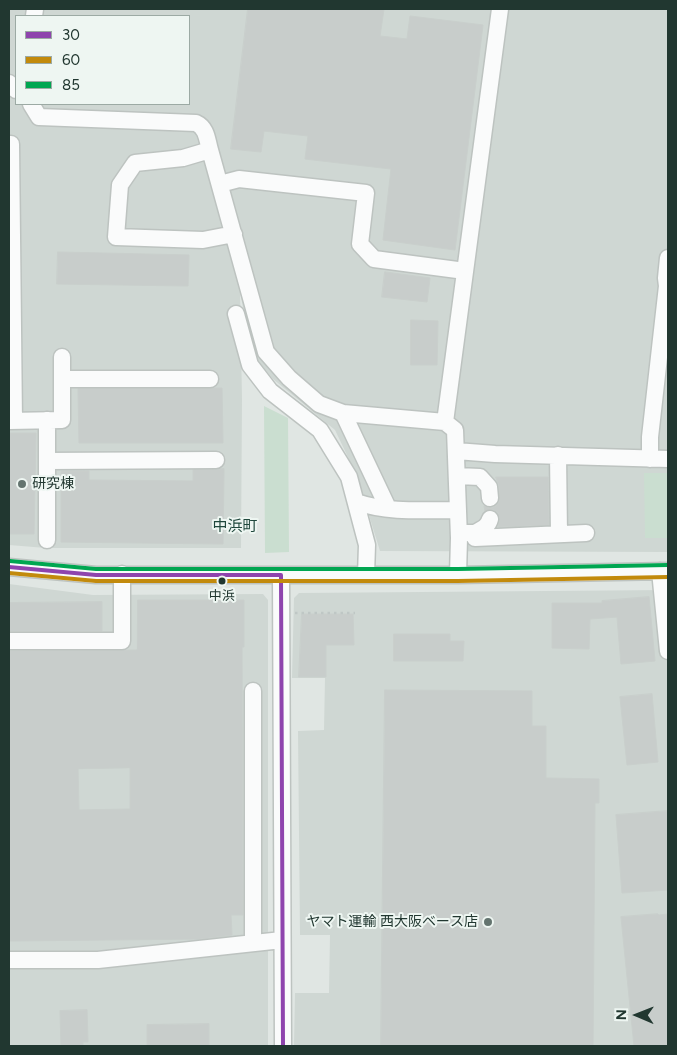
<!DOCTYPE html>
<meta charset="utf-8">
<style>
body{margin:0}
#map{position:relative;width:677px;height:1055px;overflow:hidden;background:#e0e6e3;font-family:Figtree,sans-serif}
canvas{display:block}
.frame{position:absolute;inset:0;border:10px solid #213730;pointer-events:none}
.legend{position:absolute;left:15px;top:15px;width:175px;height:90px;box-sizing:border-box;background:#eef6f2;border:1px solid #9caaa4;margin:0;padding:6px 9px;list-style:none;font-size:15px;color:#213730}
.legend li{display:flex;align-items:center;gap:10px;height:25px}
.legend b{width:25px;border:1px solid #9caaa4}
.north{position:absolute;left:612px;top:990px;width:50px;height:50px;-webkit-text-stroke:4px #eef6f2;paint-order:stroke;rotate:271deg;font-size:14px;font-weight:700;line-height:20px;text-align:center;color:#213730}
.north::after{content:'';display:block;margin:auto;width:18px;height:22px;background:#213730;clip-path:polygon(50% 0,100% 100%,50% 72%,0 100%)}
</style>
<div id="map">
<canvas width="677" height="1055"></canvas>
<div class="frame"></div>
<ul class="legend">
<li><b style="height:6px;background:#8e44ad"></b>30</li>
<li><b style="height:6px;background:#c28a0c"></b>60</li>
<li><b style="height:6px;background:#00a651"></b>85</li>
</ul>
<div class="north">N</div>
</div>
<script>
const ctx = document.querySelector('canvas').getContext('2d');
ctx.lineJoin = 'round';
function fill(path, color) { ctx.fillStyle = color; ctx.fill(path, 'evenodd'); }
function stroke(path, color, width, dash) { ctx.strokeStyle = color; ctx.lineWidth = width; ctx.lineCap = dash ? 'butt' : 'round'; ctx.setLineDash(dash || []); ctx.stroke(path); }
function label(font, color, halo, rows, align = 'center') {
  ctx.font = font + ' Figtree,"Noto Sans JP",sans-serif'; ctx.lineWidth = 4; ctx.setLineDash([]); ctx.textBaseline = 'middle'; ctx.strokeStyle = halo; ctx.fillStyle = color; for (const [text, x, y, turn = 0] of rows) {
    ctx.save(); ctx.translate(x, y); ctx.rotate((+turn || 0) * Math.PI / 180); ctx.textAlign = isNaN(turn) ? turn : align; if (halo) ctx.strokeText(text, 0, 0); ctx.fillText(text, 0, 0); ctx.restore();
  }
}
const built = new Path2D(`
 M 9,9 L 668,9 L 668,552 L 380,551 L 357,476 L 335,430 L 273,379 L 252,354 L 240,292 L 242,399 L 241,548 L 46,548 L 9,545 ZM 16,16 L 189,16 L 189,104 L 16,104 Z
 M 9,584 L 93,595 L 263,594 L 268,600 L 268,1046 L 9,1046 Z
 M 668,590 L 668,1046 L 294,1046 L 295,993 L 329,993 L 330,935 L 300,935 L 298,731 L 324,730 L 325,678 L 292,678 L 294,598 L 299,593 Z`);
const green = new Path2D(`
 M 264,406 L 288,418 L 289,552 L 265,553 Z
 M 644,473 L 668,473 L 668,538 L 645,538 Z`);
const building = new Path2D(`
 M 248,9 L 384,9 L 380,36 L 407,39 L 410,16 L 483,25 L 455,250 L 383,240 L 391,169 L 305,159 L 308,136 L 264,131 L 261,152 L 231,149 Z
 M 58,252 L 189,255 L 188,286 L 57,284 Z
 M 385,272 L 430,278 L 427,302 L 382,297 Z
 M 411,320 L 438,321 L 437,365 L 411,365 Z
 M 215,388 L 222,388 L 223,443 L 79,443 L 78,389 Z
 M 9,433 L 36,433 L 34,534 L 9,534 Z
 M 224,469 L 223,544 L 61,542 L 61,471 L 89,471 L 89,480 L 193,481 L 193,470 Z
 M 496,477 L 548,477 L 549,525 L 498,527 L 500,518 L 498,513 L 493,509 L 485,511 L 484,506 L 491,508 L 496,506 L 499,502 L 499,486 Z
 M 649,597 L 655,661 L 621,664 L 617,617 L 590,619 L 589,649 L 552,648 L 552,603 L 602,603 L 602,601 Z
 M 138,600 L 244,600 L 244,647 L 242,647 L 243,915 L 231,915 L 232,935 L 200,939 L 9,941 L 9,651 L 137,650 ZM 130,768 L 130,809 L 79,810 L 78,769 Z
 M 102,602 L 102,631 L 9,631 L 9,603 Z
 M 302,614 L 353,614 L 354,645 L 326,645 L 326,677 L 299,677 Z
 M 394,634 L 450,634 L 450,641 L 464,641 L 463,661 L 394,661 Z
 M 385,690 L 532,691 L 532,726 L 546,726 L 546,778 L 599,779 L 599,803 L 595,803 L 593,1046 L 381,1046 Z
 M 652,694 L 658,762 L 627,765 L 620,697 Z
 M 668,811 L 668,890 L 622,893 L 616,815 Z
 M 658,914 L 659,915 L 668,914 L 668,1046 L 634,1046 L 621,917 Z
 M 87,1010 L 88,1042 L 83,1042 L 83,1046 L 61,1046 L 60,1011 Z
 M 209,1024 L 209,1046 L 147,1046 L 147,1025 Z`);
const path = new Path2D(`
 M 295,613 L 355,613`);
const minor = new Path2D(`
 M 34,16 L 35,9
 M 9,83 L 16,90
 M 31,104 L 39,117 L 196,123 C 207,128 207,140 210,150 L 266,352 L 289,378 L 319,404 L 343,413 L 445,422 L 455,430 L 459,538 L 458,575
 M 9,144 L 11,144 L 14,421
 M 210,150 L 183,158 L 135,163 L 120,185 L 116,237 L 203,240 L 234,234
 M 220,184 L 239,179 L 366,193 L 360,244 L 374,259 L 465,271
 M 236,314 L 250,365 L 270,391 L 320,430 L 349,477 L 367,545 L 366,575
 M 62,379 L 210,379
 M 343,413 L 388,508
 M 9,421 L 62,420 L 62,357
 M 445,422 L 500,9
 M 456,451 L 495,454 L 668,459
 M 558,455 L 559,534
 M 650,459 L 650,437 L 667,286 L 666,278 L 668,258
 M 47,461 L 216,460
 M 457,476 L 480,477 L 489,487 L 490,498
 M 356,502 C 388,513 424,510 458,510
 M 459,533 L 475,533 L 475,538 L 586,533
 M 475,533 C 482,529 488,527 490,519
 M 47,540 L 47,420
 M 9,567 L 96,575 L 458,575 L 668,571
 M 660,571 L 668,651
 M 281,575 L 283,1046
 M 9,641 L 122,641 L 122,574
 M 253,943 L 253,691
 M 9,960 L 98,960 L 282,940`);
const bus1 = new Path2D(`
 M 9,567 L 96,575 L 281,575 L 283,1046`);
const bus2 = new Path2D(`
 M 9,573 L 96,581 L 458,581 L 668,577`);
const bus3 = new Path2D(`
 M 10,561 L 96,569 L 458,569 L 668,565`);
const markers = [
 [22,484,5,"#64746f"],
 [222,581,4.5,"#213730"],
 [488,922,5,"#64746f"]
];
const busNames = [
 ["中浜",222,596]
];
const poiNames = [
 ["研究棟",32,484],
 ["ヤマト運輸 西大阪ベース店",478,922,"right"]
];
const neighbourhoodNames = [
 ["中浜町",235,527]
];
fill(built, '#cfd7d3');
fill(green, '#caded0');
fill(building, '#c8cdcb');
stroke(building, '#c9cfcc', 1);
stroke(minor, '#bdc3c0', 19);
stroke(path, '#bfc7c5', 2.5, [2.5, 4]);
stroke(minor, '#fafbfb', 16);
stroke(bus1, '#8e44ad', 4);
stroke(bus2, '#c28a0c', 4);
stroke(bus3, '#00a651', 4);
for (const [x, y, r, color] of markers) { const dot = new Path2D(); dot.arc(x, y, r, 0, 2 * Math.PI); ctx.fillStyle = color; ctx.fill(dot); stroke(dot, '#eef6f2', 2); }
label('13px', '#213730', '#eef6f2', busNames);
label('14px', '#213730', '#eef6f2', poiNames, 'left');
label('15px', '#1f473c', '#eef6f2', neighbourhoodNames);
</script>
